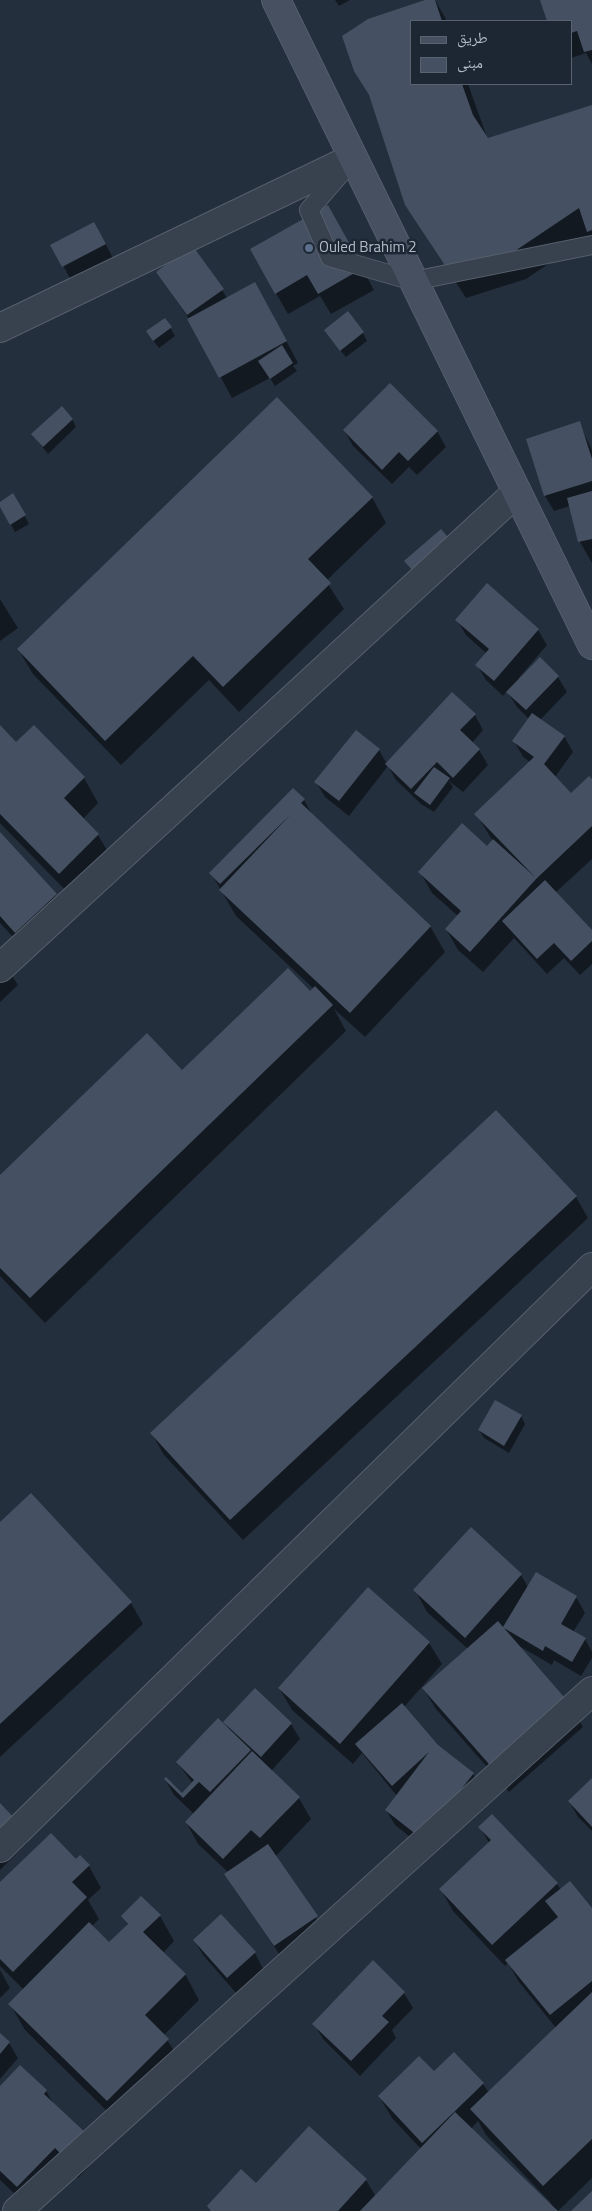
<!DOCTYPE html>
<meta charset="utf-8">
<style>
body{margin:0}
#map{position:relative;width:592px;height:2211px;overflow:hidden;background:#242f3e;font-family:"Titillium Web","Noto Naskh Arabic",sans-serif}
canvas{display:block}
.legend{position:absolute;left:410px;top:20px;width:162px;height:65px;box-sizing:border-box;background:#1d2633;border:1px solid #59626f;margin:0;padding:6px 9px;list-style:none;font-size:15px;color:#b4bcc9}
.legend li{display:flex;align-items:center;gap:10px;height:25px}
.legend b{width:25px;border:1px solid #59626f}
</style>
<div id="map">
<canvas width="592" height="2211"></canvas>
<ul class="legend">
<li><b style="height:6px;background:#465061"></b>طريق</li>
<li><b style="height:14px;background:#455162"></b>مبنى</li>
</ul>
</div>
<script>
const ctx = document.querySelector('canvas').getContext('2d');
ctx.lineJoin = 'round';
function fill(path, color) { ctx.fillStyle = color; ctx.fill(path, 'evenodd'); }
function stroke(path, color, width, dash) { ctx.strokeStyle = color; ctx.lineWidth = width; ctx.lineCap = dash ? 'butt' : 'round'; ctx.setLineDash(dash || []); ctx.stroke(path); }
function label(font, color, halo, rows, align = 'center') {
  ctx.font = font + ' "Titillium Web",sans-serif'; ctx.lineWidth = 5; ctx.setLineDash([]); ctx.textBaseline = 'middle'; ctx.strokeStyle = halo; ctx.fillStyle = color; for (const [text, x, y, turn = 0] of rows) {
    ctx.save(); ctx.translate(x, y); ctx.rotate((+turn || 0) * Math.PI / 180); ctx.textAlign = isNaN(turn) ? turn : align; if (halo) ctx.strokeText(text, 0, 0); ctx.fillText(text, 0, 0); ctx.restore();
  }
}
const shadow = new Path2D(`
 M 335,0 L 350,0 L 339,6 Z
 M 429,0 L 435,0 L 447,21 L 411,21 L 411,84 L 468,84 L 488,140 L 592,106 L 592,239 L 590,236 L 526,279 L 466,298 L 406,205 L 370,97 L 355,71 Z
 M 542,0 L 592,0 L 592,64 L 586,53 L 571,58 L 571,21 L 548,21 Z
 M 340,228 L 374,290 L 331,314 L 320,296 L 288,314 L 251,250 Z
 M 103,239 L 114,260 L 72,282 L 52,245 Z
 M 157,272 L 222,290 L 227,298 L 267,305 L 298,363 L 293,366 L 297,371 L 275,386 L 270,378 L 232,398 L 189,319 Z
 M 165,319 L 175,336 L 159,348 L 152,339 Z
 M 363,333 L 367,341 L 346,357 L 330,338 Z
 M 72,419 L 76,427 L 48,454 L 33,435 Z
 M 579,423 L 592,450 L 592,563 L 580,542 L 570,506 L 554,511 L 545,496 Z
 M 344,430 L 437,431 L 446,447 L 417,475 L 409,467 L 392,484 L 353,446 Z
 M 13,495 L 29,524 L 15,532 L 0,505 Z
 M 372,497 L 386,523 L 326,581 L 344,609 L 239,712 L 209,680 L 121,765 L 33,674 L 18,649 Z
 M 0,599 L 18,628 L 0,641 Z
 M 457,620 L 538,630 L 547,645 L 518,679 L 558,677 L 567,692 L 540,720 L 564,736 L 573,752 L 555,777 L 571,794 L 592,781 L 592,859 L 555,893 L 592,932 L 592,964 L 580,975 L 564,958 L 547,974 L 514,938 L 483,972 L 458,950 L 446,929 L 458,916 L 432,893 L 420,872 L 487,848 L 493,841 L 476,814 L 530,762 L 523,757 L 514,741 L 529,719 L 517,707 L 507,691 L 503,696 L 486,680 L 477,665 L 487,654 L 466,635 Z
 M 475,715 L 483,730 L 472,743 L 479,750 L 488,765 L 463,792 L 449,781 L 453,787 L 434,812 L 421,804 L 396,780 L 388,766 L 349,816 L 325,797 L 316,782 L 356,732 L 379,750 L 387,764 Z
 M 0,727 L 16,744 L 84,778 L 98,803 L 83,819 L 98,835 L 113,860 L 74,899 L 0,823 Z
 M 304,800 L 313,816 L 430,926 L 445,952 L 365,1037 L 334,1009 L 346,1031 L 45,1323 L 0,1276 L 0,1176 L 182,1071 L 314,989 L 236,916 L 211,873 Z
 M 0,834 L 56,895 L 68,916 L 28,953 L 0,923 Z
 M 0,958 L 18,985 L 0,1002 Z
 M 576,1197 L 588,1218 L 243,1540 L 164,1455 L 152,1434 Z
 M 521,1416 L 525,1424 L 509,1453 L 484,1438 L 479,1430 Z
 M 0,1524 L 131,1603 L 143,1624 L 0,1757 Z
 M 471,1528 L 521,1575 L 528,1587 L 536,1574 L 576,1597 L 585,1613 L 573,1632 L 585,1639 L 592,1652 L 592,1658 L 581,1676 L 554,1660 L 552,1665 L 519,1646 L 570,1705 L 583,1727 L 509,1792 L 436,1709 L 423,1688 L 468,1649 L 427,1612 L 415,1590 Z
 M 429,1643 L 442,1664 L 404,1707 L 437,1746 L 473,1774 L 482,1789 L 432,1854 L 395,1825 L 386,1810 L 397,1796 L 362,1753 L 353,1764 L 292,1710 L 279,1688 Z
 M 225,1722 L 291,1724 L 300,1739 L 271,1771 L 299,1798 L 311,1819 L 275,1857 L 325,1932 L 284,1961 L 235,1890 L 226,1875 L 229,1873 L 198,1844 L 186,1822 L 194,1814 L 174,1795 L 165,1779 L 182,1794 L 193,1784 L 177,1762 L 229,1729 Z
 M 592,1780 L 592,1831 L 578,1817 L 569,1801 Z
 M 0,1805 L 15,1821 L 28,1842 L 0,1870 Z
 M 480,1827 L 557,1884 L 561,1890 L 592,1910 L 592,2178 L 558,2211 L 212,2211 L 256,2185 L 366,2180 L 376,2197 L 421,2149 L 392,2118 L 379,2096 L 434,2073 L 483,2084 L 489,2093 L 556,2028 L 519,1982 L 508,1963 L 505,1966 L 453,1911 L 441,1890 L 489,1843 ZM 478,2121 L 486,2135 L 551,2203 L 550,2204 L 471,2129 Z
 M 80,1857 L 89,1866 L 101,1888 L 88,1900 L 99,1919 L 92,1926 L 109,1944 L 128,1926 L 123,1916 L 160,1916 L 174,1941 L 163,1953 L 185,1974 L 199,2000 L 164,2035 L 183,2065 L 122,2126 L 25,2030 L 10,2004 L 24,1990 L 0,1966 L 0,1884 L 76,1861 Z
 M 194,1940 L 255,1953 L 263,1969 L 236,1993 L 203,1955 Z
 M 0,1970 L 10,1988 L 0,1998 Z
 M 404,1993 L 413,2008 L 392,2030 L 396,2038 L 360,2076 L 323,2039 L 314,2024 Z
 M 0,2034 L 9,2043 L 18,2058 L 0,2079 Z
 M 0,2088 L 46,2091 L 55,2106 L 86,2135 L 99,2156 L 78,2178 L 68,2169 L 30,2208 L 0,2180 Z`);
const building = new Path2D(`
 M 425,0 L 435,0 L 442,21 L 411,21 L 411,84 L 462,84 L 473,115 L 488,138 L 592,105 L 592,230 L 587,232 L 579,208 L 512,253 L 450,273 L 405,205 L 369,95 L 354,71 L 342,36 L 368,19 Z
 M 540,0 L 592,0 L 592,50 L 584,52 L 577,31 L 571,33 L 571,21 L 547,21 Z
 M 328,205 L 363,268 L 318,294 L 307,275 L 275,294 L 250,249 Z
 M 94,222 L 106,244 L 62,267 L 50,245 Z
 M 192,245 L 224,289 L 187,315 L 156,272 Z
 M 255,282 L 287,341 L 219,378 L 187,319 Z
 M 348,311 L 364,332 L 340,351 L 324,330 Z
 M 165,318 L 172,327 L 153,341 L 146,331 Z
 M 282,345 L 293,363 L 270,379 L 258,361 Z
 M 390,383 L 438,431 L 408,461 L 399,452 L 382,470 L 343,430 Z
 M 277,397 L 373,497 L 308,559 L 331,583 L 223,687 L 193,656 L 105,741 L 17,649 Z
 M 62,406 L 73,419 L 43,447 L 31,434 Z
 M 580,421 L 592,459 L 592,481 L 544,496 L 526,439 Z
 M 592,491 L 592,539 L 578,542 L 567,498 Z
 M 13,493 L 26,515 L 10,525 L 0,507 L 0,502 Z
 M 441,529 L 452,542 L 415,573 L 404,561 Z
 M 487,583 L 539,629 L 494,681 L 475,665 L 489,649 L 455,620 Z
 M 540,657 L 559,676 L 526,710 L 506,692 Z
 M 452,692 L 476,714 L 460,730 L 480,749 L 453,778 L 437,762 L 411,789 L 385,764 Z
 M 532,713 L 565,736 L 544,764 L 571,793 L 589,776 L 592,779 L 592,826 L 536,879 L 470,952 L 445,929 L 461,911 L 418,872 L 462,823 L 487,846 L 493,839 L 535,877 L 474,814 L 534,757 L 512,741 Z
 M 0,725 L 16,742 L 34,725 L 85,777 L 64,798 L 99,834 L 59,874 L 0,814 Z
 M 356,730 L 380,749 L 339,801 L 314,782 Z
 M 434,767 L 450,778 L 430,805 L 414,793 Z
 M 293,788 L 305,799 L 301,803 L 431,926 L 350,1013 L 219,890 L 291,814 L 220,884 L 209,873 Z
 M 0,832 L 57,894 L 15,933 L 0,916 Z
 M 545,880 L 592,930 L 592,941 L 571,961 L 554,943 L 537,959 L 502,921 Z
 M 288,968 L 310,991 L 315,986 L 333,1005 L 30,1298 L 0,1268 L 0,1175 L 147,1033 L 182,1070 Z
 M 496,1110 L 577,1196 L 230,1520 L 150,1433 Z
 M 495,1400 L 522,1415 L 504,1446 L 478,1430 Z
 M 31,1493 L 132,1602 L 0,1724 L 0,1522 Z
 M 471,1527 L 522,1574 L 465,1638 L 413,1590 Z
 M 536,1572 L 577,1596 L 561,1624 L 586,1638 L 572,1662 L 545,1646 L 543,1651 L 504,1628 L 571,1705 L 496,1772 L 422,1688 L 498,1621 L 503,1627 Z
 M 368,1587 L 430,1642 L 340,1744 L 278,1688 Z
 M 255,1688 L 292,1723 L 261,1757 L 223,1722 Z
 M 402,1703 L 438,1745 L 474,1773 L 422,1839 L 385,1810 L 429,1752 L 392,1786 L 355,1744 Z
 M 218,1718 L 251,1750 L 210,1792 L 199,1782 L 183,1798 L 164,1779 L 166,1777 L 182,1793 L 194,1780 L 176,1762 Z
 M 252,1751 L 300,1797 L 260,1838 L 251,1830 L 223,1859 L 185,1822 Z
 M 592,1778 L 592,1827 L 568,1801 Z
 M 0,1803 L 16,1820 L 0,1835 Z
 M 492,1814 L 558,1883 L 492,1945 L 439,1889 L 491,1840 L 478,1827 Z
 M 51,1833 L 76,1859 L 80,1855 L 90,1865 L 72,1882 L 87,1897 L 13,1972 L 0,1959 L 0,1882 Z
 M 268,1844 L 318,1916 L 274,1946 L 224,1874 Z
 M 570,1881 L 592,1908 L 592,1981 L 550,2015 L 505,1960 L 558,1917 L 545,1901 Z
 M 141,1896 L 161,1915 L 143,1932 L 186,1974 L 145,2015 L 169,2039 L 107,2101 L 8,2004 L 89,1922 L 109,1942 L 128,1924 L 121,1916 Z
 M 221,1914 L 256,1952 L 227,1978 L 193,1940 Z
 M 373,1960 L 405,1992 L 382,2016 L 389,2022 L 351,2061 L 312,2024 Z
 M 592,1992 L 592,2139 L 543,2186 L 470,2109 Z
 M 0,2033 L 10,2042 L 0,2054 Z
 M 454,2052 L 484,2083 L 422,2143 L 378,2096 L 419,2056 L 434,2071 Z
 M 20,2065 L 47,2090 L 44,2094 L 87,2134 L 65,2158 L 55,2148 L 17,2187 L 0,2171 L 0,2086 Z
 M 455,2112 L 558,2211 L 360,2211 Z
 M 309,2126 L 367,2179 L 338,2211 L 211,2211 L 207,2206 L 241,2169 L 256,2183 Z
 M 592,2191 L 592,2211 L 571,2211 Z`);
const lane = new Path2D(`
 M 347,166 L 309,210 L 330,257 L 413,281 L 592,245`);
const street = new Path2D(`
 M 0,328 L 353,158
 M 0,968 L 517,492
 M 0,1848 L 592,1267
 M 17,2211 L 592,1691`);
const secondary = new Path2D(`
 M 276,0 L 592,645`);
const markers = [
 [309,248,5,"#5c6f8a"]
];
const poiNames = [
 ["Ouled Brahim 2",319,248]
];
fill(shadow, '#0007');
fill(building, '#455162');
stroke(lane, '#565f6c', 20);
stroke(street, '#565f6c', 30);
stroke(secondary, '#565f6c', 30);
stroke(lane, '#38414e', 18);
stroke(street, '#38414e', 28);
stroke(secondary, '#465061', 28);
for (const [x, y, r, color] of markers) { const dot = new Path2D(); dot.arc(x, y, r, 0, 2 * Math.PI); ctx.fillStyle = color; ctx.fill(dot); stroke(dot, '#1d2633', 2); }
label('15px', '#b4bcc9', '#1d2633', poiNames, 'left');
</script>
